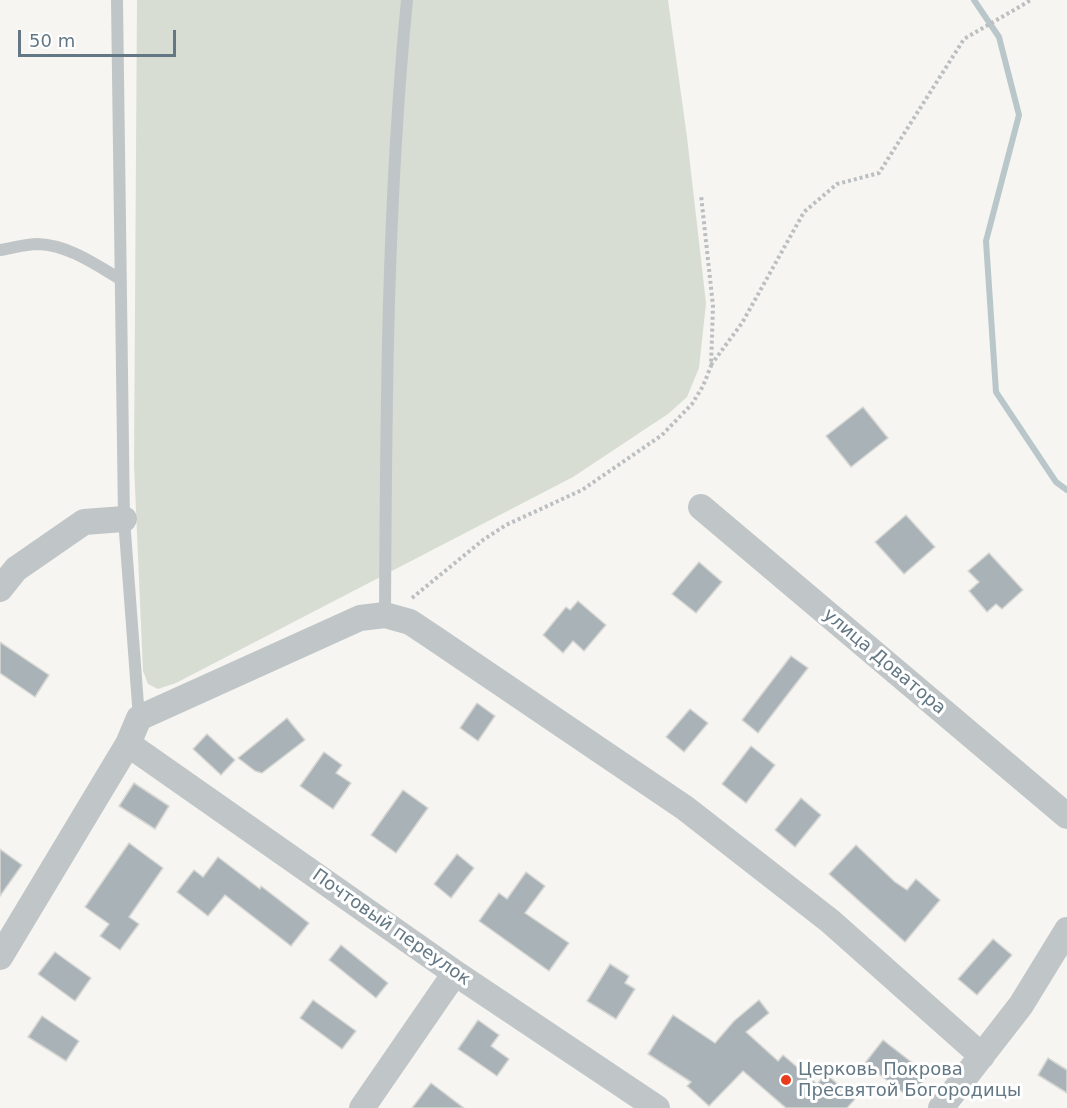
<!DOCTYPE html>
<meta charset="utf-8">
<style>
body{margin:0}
#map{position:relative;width:1067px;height:1108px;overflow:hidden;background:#f6f5f1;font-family:"DejaVu Sans",sans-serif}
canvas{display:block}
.scale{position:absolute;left:18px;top:30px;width:158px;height:27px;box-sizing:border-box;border:3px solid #637884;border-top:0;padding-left:8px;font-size:18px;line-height:21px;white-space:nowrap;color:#637884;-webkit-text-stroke:4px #fff;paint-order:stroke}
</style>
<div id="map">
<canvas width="1067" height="1108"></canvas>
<div class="scale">50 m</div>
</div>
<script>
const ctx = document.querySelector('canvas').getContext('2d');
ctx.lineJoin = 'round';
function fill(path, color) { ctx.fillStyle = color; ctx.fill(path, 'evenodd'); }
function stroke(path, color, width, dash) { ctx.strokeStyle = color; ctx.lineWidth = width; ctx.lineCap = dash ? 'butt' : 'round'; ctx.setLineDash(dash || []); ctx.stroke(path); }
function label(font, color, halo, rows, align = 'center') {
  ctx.font = font + ' "DejaVu Sans",sans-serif'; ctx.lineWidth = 6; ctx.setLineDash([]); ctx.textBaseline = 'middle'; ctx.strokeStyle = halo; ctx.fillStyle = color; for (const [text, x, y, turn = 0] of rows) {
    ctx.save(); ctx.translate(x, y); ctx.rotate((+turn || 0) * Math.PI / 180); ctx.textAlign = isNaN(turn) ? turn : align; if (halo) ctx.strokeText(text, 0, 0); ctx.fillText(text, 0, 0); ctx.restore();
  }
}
const green = new Path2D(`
 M 137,0 L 668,0 L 687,137 L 706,303 L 699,368 L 687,397 L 668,414 L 573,477 L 176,683 L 158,689 L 148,684 L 143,671 L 134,464 Z`);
const stream = new Path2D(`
 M 974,0 L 999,37 L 1019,115 L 986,241 L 996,392 L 1056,482 L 1067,490`);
const building = new Path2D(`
 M 863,407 L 888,438 L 851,467 L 826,436 Z
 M 906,515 L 935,547 L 904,574 L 875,542 Z
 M 989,553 L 1023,590 L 1002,609 L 996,604 L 987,612 L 969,591 L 979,582 L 968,571 Z
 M 699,562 L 722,582 L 696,613 L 672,594 Z
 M 578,601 L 606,625 L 584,651 L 573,641 L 563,653 L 543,635 L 566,607 L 570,610 Z
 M 0,642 L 49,675 L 35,697 L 0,673 Z
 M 791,656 L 808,668 L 758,733 L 742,720 Z
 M 477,703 L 495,716 L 478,741 L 460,728 Z
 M 690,709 L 708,723 L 684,752 L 666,737 Z
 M 287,718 L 305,740 L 262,773 L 255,771 L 238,758 Z
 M 207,734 L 235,760 L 221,775 L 193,749 Z
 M 751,746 L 775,765 L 746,803 L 722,784 Z
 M 324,752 L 342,765 L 336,773 L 351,783 L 333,809 L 300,786 Z
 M 134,783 L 169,806 L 155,829 L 119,806 Z
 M 403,790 L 428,808 L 396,853 L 371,835 Z
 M 801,798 L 821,815 L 795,847 L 775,830 Z
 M 129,843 L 163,868 L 129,917 L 139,924 L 120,950 L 100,936 L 109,924 L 85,907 Z
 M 856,845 L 895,882 L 907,890 L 916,879 L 940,900 L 905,942 L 829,874 Z
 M 0,849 L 22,865 L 0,896 Z
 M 457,854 L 474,868 L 451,898 L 434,884 Z
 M 218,857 L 260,889 L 261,886 L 309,923 L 291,946 L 225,895 L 208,916 L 177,892 L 194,870 L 203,877 Z
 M 526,872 L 545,886 L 525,913 L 569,943 L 549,971 L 479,921 L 499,893 L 507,899 Z
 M 993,939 L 1012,955 L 977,995 L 958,979 Z
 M 341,945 L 388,983 L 376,998 L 329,960 Z
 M 55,952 L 91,978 L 75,1001 L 38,974 Z
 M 610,964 L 629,976 L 625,983 L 635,989 L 616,1019 L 587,1001 Z
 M 313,1000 L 356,1031 L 342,1049 L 300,1018 Z
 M 759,1000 L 769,1013 L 746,1032 L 778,1061 L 783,1055 L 817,1084 L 826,1074 L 855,1099 L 847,1108 L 786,1108 L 743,1071 L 709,1106 L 687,1086 L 691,1082 L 648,1054 L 673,1015 L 715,1043 L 734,1021 Z
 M 42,1016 L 79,1041 L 66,1061 L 28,1037 Z
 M 478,1020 L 499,1035 L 491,1046 L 509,1059 L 497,1076 L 458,1049 Z
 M 883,1040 L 928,1075 L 910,1098 L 865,1063 Z
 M 1048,1058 L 1067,1070 L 1067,1093 L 1038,1075 Z
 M 431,1083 L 464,1108 L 412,1108 Z`);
const path = new Path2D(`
 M 711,365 L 742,323 L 804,212 L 837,184 L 879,173 L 964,39 L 1031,0
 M 412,598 L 483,540 L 506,525 L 582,490 L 662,435 L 692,404 L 703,386 L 711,366 L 713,306 L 701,195`);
const lane = new Path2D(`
 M 117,0 L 124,519 L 139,718
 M 0,250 C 12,248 26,244 38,244 C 68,245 95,264 120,279
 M 385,615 C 386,410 387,204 407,0`);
const street = new Path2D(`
 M 701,507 L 1067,816
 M 0,589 L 16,569 L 84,522 L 124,519
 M 128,744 L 455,973 L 657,1108
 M 0,957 L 128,744 L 139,718 L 360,618 L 385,615 L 410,622 L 434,638 L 685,808 L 830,921 L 982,1056
 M 362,1108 L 455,973
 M 941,1108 L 1021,1005 L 1067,930`);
const markers = [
 [786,1080,6,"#ea3c1d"]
];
const streetNames = [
 ["улица Доватора",884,662,40],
 ["Почтовый переулок",391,928,35]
];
const poiNames = [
 ["Церковь Покрова",798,1070],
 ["Пресвятой Богородицы",798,1091]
];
fill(green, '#d7ddd2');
stroke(stream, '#b9c7ca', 6);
fill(building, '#a9b3b7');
stroke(building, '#d7d7d4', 1.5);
stroke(path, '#bcbfc1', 4, [3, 3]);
stroke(lane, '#c0c6c8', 12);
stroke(street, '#c0c6c8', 26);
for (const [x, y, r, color] of markers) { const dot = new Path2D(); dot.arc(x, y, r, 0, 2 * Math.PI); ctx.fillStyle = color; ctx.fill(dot); stroke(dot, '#fff', 2); }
label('18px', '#637884', '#fff', streetNames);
label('18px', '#637884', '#fff', poiNames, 'left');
</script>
